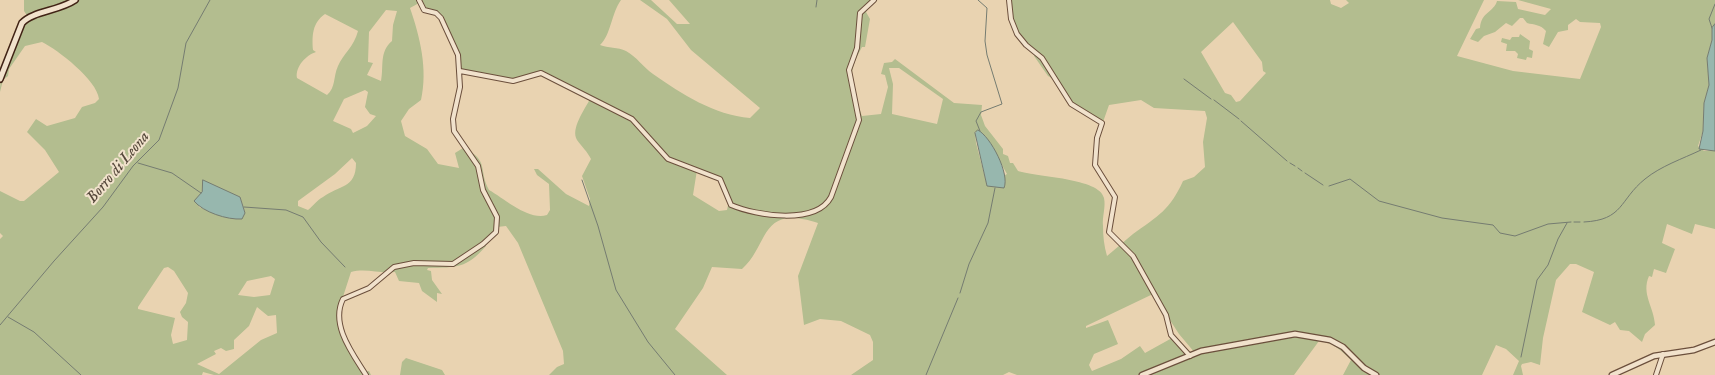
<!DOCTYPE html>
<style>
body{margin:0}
canvas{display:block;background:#e9d3b1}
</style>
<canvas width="1715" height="375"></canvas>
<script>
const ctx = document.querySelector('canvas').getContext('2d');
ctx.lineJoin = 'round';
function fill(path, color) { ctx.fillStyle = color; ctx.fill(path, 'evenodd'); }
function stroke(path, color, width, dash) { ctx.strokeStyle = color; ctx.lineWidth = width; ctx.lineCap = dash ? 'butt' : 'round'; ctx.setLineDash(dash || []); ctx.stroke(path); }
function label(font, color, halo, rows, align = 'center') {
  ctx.font = font + ' "IM FELL English",serif'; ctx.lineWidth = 4; ctx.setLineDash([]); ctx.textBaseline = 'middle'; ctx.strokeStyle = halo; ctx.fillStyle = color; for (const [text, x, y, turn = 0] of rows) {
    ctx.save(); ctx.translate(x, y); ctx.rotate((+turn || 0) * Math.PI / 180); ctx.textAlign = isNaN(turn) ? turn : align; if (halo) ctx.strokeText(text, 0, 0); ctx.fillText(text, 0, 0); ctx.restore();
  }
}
const green = new Path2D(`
 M 24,0 L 621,0 C 611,14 611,35 600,45 C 608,48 618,47 626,51 C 637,57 643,67 653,74 C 682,94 714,115 750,118 L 760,108 L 691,50 L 667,19 L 640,0 L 651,0 L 677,24 L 690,24 L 669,0 L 874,0 L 866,12 L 870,19 L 865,47 L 862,47 C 845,77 852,87 862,116 L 881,114 L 888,87 L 885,75 L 881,74 L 884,63 L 892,62 L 895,59 L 954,103 L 982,105 L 981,115 L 985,126 L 1003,149 L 1003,154 L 1008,156 L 1010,163 L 1013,163 L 1018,171 C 1036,177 1100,178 1104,198 C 1106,207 1102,217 1103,226 C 1103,236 1104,246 1107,256 C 1116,249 1124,241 1133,234 C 1158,216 1170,210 1183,181 L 1194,177 L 1205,167 L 1203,142 L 1207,118 L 1205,111 L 1154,108 L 1141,100 L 1109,105 L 1103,122 L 1071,104 L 1055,80 L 1048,76 L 1034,56 L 1036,53 C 1017,34 1012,27 1009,0 L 1330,0 L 1331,4 L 1341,8 L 1349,3 L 1346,0 L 1484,0 L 1457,56 L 1513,71 L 1580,79 L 1601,27 L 1600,23 L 1580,22 L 1576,19 L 1568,25 L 1568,30 L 1558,32 L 1549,47 L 1543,44 L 1546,31 C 1540,24 1534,25 1527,23 L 1523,18 L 1520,18 L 1512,26 L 1506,23 L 1495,32 L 1484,36 L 1478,42 L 1470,39 L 1476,29 L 1480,28 C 1481,12 1494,12 1497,1 L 1516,2 L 1518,9 L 1545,15 L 1551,9 L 1518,0 L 1715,0 L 1715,24 L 1712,28 L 1712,40 L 1707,58 L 1709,85 L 1704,103 L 1703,131 L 1698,146 L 1704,151 L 1715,151 L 1715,229 L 1695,224 L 1692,234 L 1667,224 L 1662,243 L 1675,249 L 1666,273 L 1654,269 L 1652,277 L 1649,276 C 1641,294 1654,307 1655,325 L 1645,334 L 1642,342 L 1629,331 L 1620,330 L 1615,322 L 1610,325 L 1582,312 L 1594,272 L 1576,264 L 1570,264 L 1556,280 L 1543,338 L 1540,365 L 1531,362 L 1522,364 L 1521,366 L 1523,375 L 1513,375 L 1519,361 L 1506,349 L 1496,345 L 1482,375 L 1343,375 L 1351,360 C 1342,351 1332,342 1319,341 L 1294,375 L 1017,375 L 1009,372 L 1003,375 L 851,375 L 873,360 L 873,342 L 870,335 L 841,321 L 820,319 L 804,325 L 798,276 L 818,223 C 759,204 770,244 742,269 L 712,267 L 703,288 L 675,329 L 727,375 L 549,375 L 557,367 L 564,364 L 563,351 L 518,243 L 506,226 L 497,227 L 496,232 L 484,244 L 486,246 C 466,269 457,267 428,268 L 427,270 L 431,271 L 432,280 L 442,294 L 437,293 L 437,302 L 422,291 L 419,283 L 399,281 L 395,272 C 380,274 366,268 351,272 L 340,306 L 342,334 L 364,372 L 369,371 L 371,375 L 214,375 L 203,372 L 202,375 L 0,375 L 0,239 L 3,236 L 0,233 L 0,191 L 20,201 L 24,201 L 59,172 L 45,150 L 27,132 L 36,119 L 47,126 L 75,118 L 82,107 L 95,103 L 99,99 C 97,80 58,50 42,42 L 25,46 L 9,69 L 8,76 L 3,80 L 0,92 C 0,70 13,33 28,17 L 24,11 ZM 419,3 L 427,11 L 438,14 L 459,59 L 460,71 L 519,80 L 541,73 L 590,99 C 585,109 570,129 577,140 C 582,147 587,151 591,159 L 582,176 L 590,199 L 589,206 L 566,194 L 538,169 L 534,169 L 537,175 L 549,184 L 550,210 L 547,215 C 529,221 505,199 489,190 C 478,170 490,160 463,148 L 455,153 L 459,168 L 438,164 L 427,149 L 405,136 L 401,121 L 409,109 L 421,100 C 428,69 420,37 410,8 ZM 386,10 L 397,11 L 393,25 L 392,41 C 379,52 384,66 381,81 L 367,75 L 373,63 L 368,62 L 369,32 ZM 325,14 L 358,31 C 354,47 343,54 338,66 C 333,77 336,87 327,95 L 297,78 C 295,67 306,55 316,52 L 313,50 C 312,36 312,23 325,14 ZM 1233,22 L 1262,62 L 1263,71 L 1266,73 L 1240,101 L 1236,102 L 1231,95 L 1225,93 L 1201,52 ZM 889,68 L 899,68 L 943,99 L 937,124 L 892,114 L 893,84 ZM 365,90 L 368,92 L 365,107 L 370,114 L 376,116 L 367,126 L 353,133 L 351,129 L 333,121 L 344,99 ZM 975,132 L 987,139 L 1007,174 L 987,185 L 976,143 ZM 352,158 L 356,163 C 356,189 339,185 323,197 C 317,200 313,206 308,210 L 298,206 L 298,201 L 335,174 ZM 697,170 L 722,181 L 729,201 L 727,210 L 719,211 L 693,195 ZM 203,181 L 240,197 L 245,213 L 226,217 L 199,207 L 197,198 L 202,192 ZM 168,267 L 174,271 L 188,293 L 186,303 L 180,312 L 182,317 L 188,322 L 187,340 L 173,344 L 171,335 L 175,318 L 138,309 L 138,307 L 164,268 ZM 271,276 L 275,279 L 270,295 L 254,297 L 238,295 L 247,281 ZM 1153,294 L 1179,334 L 1195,353 L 1187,353 L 1172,338 L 1145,353 L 1140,346 L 1121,359 L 1092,371 L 1089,365 L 1094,354 L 1118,344 L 1108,320 L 1086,328 L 1086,326 ZM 257,307 L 268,316 L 276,315 L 277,333 L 261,340 L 219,374 L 197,364 L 216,354 L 214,351 L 221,348 L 226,351 L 234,349 L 234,340 L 249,326 Z
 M 1520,34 L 1530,41 L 1529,49 L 1533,51 L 1532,58 L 1527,57 L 1526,60 L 1517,58 L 1518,54 L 1515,51 L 1506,51 L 1507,44 L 1501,42 L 1502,38 L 1510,40 L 1512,37 L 1519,37 Z
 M 406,358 L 442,370 L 445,375 L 400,375 L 402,362 Z`);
const water = new Path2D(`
 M 1715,24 L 1715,151 L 1699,149 L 1703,131 L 1704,103 L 1709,85 L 1707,58 L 1712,40 L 1712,28 Z
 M 978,130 C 991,137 1010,174 1004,188 L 987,186 L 975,133 Z
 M 203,180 L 240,197 L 245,213 L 242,219 C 227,220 203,212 194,201 L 202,192 Z`);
const stream = new Path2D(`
 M 978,0 L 987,8 L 985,41 L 987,55 L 1002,104 L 981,112 L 976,121 L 980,131
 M 816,7 L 817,0
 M 1712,28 L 1709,19 L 1715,4
 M 1184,79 L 1211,99
 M 1214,100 L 1239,119
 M 1241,121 L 1287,161
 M 138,163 L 172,173 L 201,193
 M 1290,163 L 1295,166
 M 1298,168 L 1302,171
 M 1305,173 L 1323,185
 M 582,180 L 598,226 L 616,290 L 648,342 L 675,375
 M 1329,186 L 1350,179 L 1379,201 L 1442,218 L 1493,225 L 1500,233 L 1515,236 L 1548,224 L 1571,222
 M 244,207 L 286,210 L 303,217 L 321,242 L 345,267
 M 1574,222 L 1580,222
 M 1584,222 C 1624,220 1619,200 1645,179 C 1661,166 1682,159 1701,150
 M 960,293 L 969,264 L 988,223 L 995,188
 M 8,317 L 34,332 L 81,375
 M 0,325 L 54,261 L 103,207 L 133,166 L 159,140 L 178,88 L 186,43 L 210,0
 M 1521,357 L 1537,280 L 1548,265 L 1558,239 L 1567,223
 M 926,375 L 958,298`);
const minor = new Path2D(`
 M 1009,0 L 1011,19 L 1017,34 L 1026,45 L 1042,58 L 1071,104 L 1102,123 L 1097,138 L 1095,165 L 1115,197 L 1109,232 L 1133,256 L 1166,315 L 1171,335 L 1190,356
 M 460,71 L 513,81 L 541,73 L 632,119 L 668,159 L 720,179 L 731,205 C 757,216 816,225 831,197 L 859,120 L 849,70 L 857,48 L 860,13 L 874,0
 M 366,375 C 353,354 330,325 343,299 L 369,288 L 394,267 L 414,263 L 453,264 L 483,244 L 496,232 L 497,217 L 483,190 L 478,166 L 454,131 L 453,119 L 460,87 L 458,55 L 441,18 L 436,13 L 424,10 L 419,0
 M 1656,375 L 1663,354`);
const tertiary = new Path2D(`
 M 1142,375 L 1201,351 L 1295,334 L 1330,340 L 1343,347 L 1364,368 L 1376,375
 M 1612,375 L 1654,356 L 1694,350 L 1715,342`);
const secondary = new Path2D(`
 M 0,79 L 22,23 C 33,11 59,11 75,0`);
const waterNames = [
 ["Borro di Leona",119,168,-50]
];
fill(green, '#b3bd8f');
fill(water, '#97b7ae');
stroke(water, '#757c71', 1);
stroke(stream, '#757c71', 1);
stroke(minor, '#6b4f3c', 6);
stroke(tertiary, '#6b4f3c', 7);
stroke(secondary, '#412315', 8);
stroke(minor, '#f1e2cc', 4);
stroke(tertiary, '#f1e2cc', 4.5);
stroke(secondary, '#f1e2cc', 5);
label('italic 16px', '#56483b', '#f1e2cc', waterNames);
</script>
